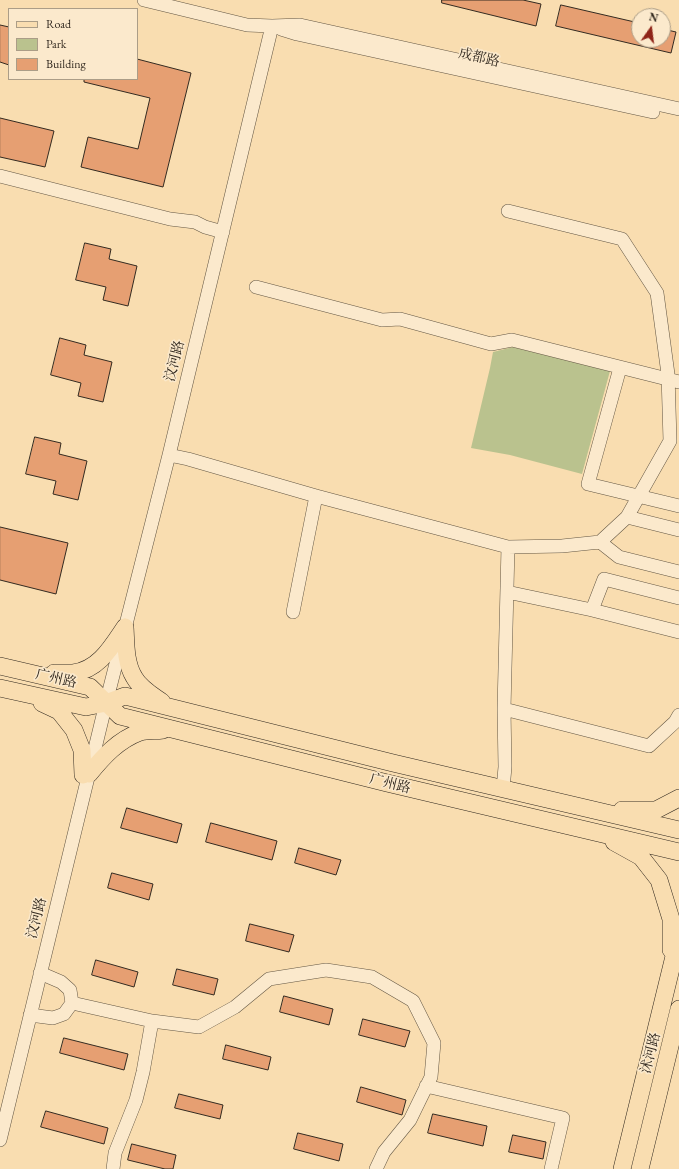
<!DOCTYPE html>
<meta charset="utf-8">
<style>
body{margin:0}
#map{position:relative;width:679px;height:1169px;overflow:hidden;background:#f9ddb0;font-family:"EB Garamond",serif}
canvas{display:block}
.legend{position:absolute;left:8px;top:8px;width:130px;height:72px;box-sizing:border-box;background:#fbe9cc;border:1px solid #ab9d87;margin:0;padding:5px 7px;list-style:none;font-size:12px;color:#332a20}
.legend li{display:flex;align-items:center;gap:8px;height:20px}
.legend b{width:20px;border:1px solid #ab9d87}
.north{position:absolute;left:631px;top:8px;width:40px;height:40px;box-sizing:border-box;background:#fbe9cc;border:1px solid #ab9d87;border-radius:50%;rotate:14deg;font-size:11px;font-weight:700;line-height:16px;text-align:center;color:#332a20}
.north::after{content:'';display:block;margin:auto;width:14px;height:18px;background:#8f2418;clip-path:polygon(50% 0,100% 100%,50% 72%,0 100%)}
</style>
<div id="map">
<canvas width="679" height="1169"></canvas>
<ul class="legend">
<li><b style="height:5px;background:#f9ddb0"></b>Road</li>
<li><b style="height:11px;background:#bac28e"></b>Park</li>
<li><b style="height:11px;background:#e69f72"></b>Building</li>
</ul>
<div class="north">N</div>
</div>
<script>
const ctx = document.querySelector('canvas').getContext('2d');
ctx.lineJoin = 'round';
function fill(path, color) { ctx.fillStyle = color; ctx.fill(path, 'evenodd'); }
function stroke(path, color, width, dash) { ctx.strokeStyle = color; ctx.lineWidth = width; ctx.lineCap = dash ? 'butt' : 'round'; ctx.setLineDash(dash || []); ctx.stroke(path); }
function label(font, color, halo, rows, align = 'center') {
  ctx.font = font + ' "EB Garamond","Noto Serif SC",serif'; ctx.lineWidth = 3; ctx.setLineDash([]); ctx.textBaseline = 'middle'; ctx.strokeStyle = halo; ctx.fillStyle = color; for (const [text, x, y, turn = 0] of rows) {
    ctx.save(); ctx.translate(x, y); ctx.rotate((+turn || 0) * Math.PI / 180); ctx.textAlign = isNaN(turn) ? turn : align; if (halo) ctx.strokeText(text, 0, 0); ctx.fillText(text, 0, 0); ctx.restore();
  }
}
const green = new Path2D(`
 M 513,347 L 610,371 L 582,474 L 510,455 L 471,448 L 490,368 L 493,352 Z`);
const building = new Path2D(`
 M 442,0 L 523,0 L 541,4 L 536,26 L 442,3 Z
 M 561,5 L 639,23 L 639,40 L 663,40 L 663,29 L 676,32 L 671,53 L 556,26 Z
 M 0,25 L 9,27 L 9,65 L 0,62 Z
 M 137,59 L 191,73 L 163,187 L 81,167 L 88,137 L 138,149 L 150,98 L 84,82 L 84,79 L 137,79 Z
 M 0,118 L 54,131 L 45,167 L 0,157 Z
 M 85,243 L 111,249 L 109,259 L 137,266 L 128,306 L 103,300 L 106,287 L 76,280 Z
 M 60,338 L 86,345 L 84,355 L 112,362 L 103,402 L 78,396 L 81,383 L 51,375 Z
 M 35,437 L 61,443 L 59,454 L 87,461 L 78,500 L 53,494 L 56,481 L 26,474 Z
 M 0,527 L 68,543 L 56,594 L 0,580 Z
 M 127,808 L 182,824 L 177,843 L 121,828 Z
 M 211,823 L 277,841 L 272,860 L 206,842 Z
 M 299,848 L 341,860 L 336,875 L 295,863 Z
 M 112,873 L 153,884 L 149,900 L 108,888 Z
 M 250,924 L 294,935 L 289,952 L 246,941 Z
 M 96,960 L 138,972 L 134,987 L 92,975 Z
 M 177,969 L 218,979 L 214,995 L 173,985 Z
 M 284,996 L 333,1009 L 329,1025 L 280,1012 Z
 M 363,1019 L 410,1031 L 405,1047 L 359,1035 Z
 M 64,1038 L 128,1054 L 124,1070 L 60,1053 Z
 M 226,1045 L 271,1057 L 268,1070 L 223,1059 Z
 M 361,1087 L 406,1100 L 402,1115 L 357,1102 Z
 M 179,1094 L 223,1105 L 220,1119 L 175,1108 Z
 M 46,1111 L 108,1128 L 104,1144 L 41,1127 Z
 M 433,1114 L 487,1126 L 483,1146 L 428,1133 Z
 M 298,1133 L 343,1144 L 339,1161 L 294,1149 Z
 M 513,1135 L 546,1142 L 543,1159 L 509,1152 Z
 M 132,1144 L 176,1155 L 173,1169 L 165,1169 L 128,1160 Z`);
const minor = new Path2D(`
 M 144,0 L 247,25 L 272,26 L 300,25 L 679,109
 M 281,29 L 297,34 L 653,112
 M 0,176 L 170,219 L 195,222 L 205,227 L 223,232
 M 256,287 L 382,320 L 400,319 L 491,344 L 512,340 L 679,382
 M 620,368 L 588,484 L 679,506
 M 169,455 L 188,459 L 316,496 L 508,547
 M 627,517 L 679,530
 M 600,542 L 619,557 L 679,572
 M 507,592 L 592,610 L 679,632
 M 592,610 L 604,579 L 679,598
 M 293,612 L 316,496
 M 504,709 L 649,746 L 675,722 L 679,715
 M 503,789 L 505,767 L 504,709 L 508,547 L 562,546 L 600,542 L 627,517 L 670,441 L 668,374 L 657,293 L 622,239 L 508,211
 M 72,1003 L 152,1021 L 199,1027 L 235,1007 L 269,979 L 326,970 L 372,977 L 413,1001 L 434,1043 L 431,1077 L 410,1120 L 384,1152 L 376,1169
 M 30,1015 L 53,1018 L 64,1014 L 72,1003 L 70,990 L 61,982 L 40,973
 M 426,1086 L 563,1118 L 551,1169
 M 0,1140 L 106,703 L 169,455 L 272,26
 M 113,1169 L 115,1153 L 136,1100 L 143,1072 L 152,1021`);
const major = new Path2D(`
 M 125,627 C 126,643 125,662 134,677 C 140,688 152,695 162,702
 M 0,666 L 90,687 L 120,716 L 387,783 L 679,852
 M 54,673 C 60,673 67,673 73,673 C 99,670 112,646 125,627
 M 0,688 L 86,707 L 106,703 L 125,696 L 393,763 L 679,830
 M 42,703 L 59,711 L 74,730 L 82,750 L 83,775
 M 89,774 C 103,757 118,740 140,732 C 147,730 155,731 163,730
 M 622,810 L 656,810 L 679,798
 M 614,842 L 641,857 L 659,880 L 671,919 L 671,950
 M 622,1169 L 679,936
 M 640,1169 L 679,1009`);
const streetNames = [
 ["成都路",479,58,13],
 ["汶河路",175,361,-76],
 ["广州路",56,679,13],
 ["广州路",390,784,14],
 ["汶河路",37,918,-76],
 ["沭河路",651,1053,-76]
];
fill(green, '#bac28e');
fill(building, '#e69f72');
stroke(building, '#332a20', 1);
stroke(minor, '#645744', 14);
stroke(major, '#332a20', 18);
stroke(minor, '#fbe9cc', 13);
stroke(major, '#f9ddb0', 17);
label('14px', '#332a20', '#fbe9cc', streetNames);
</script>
